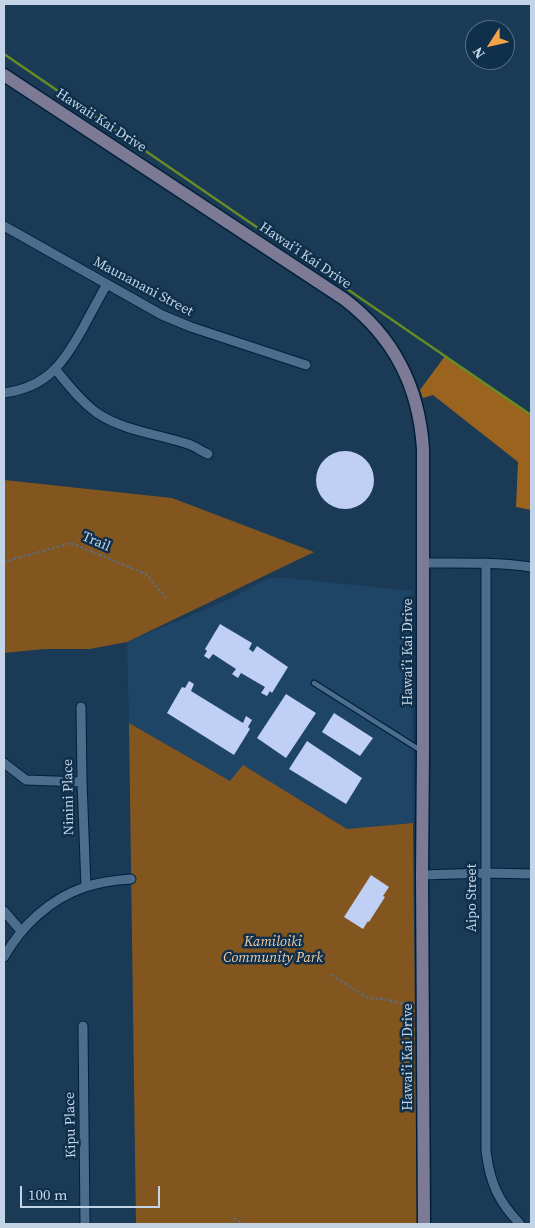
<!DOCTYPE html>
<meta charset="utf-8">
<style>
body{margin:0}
#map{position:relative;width:535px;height:1228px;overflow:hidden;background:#1a3a56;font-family:"Source Serif 4",serif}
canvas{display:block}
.frame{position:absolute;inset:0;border:5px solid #c2d4e5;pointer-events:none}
.north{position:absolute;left:465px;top:20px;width:50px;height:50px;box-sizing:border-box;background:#0f2f4b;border:1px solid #577189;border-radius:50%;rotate:235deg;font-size:14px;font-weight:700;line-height:20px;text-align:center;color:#c2d4e5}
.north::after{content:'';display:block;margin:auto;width:18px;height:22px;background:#f4a444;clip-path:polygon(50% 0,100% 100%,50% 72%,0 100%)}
.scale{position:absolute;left:20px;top:1186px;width:140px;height:22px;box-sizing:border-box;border:2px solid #c2d4e5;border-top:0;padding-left:6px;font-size:15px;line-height:18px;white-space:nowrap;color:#c2d4e5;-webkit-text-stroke:4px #0f2f4b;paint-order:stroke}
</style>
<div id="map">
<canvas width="535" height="1228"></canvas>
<div class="frame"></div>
<div class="north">N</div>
<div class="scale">100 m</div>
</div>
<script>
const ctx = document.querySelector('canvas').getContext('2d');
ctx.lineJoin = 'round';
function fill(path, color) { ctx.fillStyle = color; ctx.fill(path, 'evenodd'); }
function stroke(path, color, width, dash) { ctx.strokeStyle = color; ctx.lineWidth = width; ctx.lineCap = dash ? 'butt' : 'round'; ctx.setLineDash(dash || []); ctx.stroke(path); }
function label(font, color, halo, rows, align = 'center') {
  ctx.font = font + ' "Source Serif 4",serif'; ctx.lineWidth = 5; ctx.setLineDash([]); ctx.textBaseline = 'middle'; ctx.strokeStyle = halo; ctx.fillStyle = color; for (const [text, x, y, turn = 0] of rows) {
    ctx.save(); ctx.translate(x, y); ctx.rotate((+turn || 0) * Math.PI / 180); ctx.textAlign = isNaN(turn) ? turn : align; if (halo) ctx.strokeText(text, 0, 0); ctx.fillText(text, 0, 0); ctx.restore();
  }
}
const built = new Path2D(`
 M 269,578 L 287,578 L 412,591 L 413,823 L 347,829 L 243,766 L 230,781 L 129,723 L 127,642 L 227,600 Z`);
const green = new Path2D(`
 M 4,480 L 172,498 L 314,552 L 127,642 L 90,649 L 44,649 L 4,653 Z
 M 129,723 L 230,781 L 243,765 L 347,829 L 413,823 L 417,1224 L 136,1224 Z`);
const forest = new Path2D(`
 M 445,356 L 531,415 L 531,510 L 516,507 L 518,462 L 433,395 L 423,398 L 420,390 Z`);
const stream = new Path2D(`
 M 4,54 L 531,415`);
const building = new Path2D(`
 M316 480a29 29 0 1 1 58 0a29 29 0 1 1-58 0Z
 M 220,624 L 252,643 L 249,649 L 253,652 L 257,646 L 288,667 L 272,693 L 270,691 L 267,696 L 261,693 L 265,687 L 241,673 L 238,678 L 232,674 L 236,669 L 213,654 L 209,659 L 204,656 L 207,651 L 205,649 Z
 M 189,681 L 194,684 L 191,691 L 243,723 L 246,716 L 252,720 L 248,727 L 250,729 L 234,755 L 167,713 L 182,687 L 185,688 Z
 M 286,694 L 316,713 L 286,758 L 257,738 Z
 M 334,713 L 373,738 L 360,756 L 322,732 Z
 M 307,741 L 362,778 L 346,804 L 289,769 Z
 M 371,875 L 389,887 L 383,896 L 385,897 L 369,922 L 368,921 L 363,929 L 344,917 Z`);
const path = new Path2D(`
 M 4,562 L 71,543 L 146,574 L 168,600
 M 332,975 L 368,998 L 383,999 L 413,1006
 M 234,1218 L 244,1224`);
const lane = new Path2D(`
 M 314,683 L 420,750`);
const street = new Path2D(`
 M 4,226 L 162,315 L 191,327 L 306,365
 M 55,369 C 68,384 80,401 97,413 C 124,431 158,434 188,444 C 195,446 201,451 208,454
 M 4,393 C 48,387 63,363 83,328 C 91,313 99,298 107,284
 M 423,563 C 459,563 495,562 531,567
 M 486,563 L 486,1151 C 490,1183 498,1201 520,1224
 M 81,707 L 82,782 L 86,887
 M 4,763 L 26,780 L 82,782
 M 422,875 L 486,873 L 531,874
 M 4,911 L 21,931
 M 4,957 C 22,925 50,899 85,887 C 100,882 115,880 131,879
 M 83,1026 L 85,1224`);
const secondary = new Path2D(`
 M 4,75 L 344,299 C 394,337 419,386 423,449 L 423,752 L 422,875 L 424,1224`);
const streetNames = [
 ["Hawaii Kai Drive",101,121,33],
 ["Hawai’i Kai Drive",305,256,34],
 ["Maunanani Street",143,287,28],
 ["Trail",96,542,23],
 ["Hawai’i Kai Drive",408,652,-90],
 ["Ninini Place",69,797,-91],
 ["Aipo Street",472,898,-90],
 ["Hawai’i Kai Drive",408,1057,-90],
 ["Kipu Place",71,1125,-91]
];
const parkNames = [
 ["Kamiloiki",273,942],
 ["Community Park",273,958]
];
fill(built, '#1e4466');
fill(green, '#835620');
fill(forest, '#9a631e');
stroke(stream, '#678b25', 2.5);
fill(building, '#c0cff4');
stroke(lane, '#00203a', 7);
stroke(street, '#00203a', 11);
stroke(secondary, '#00203a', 15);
stroke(path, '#557088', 2, [2.5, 2.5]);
stroke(lane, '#4c6d8c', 4.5);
stroke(street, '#4c6d8c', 9);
stroke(secondary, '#7d7a95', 12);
label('14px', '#c2d4e5', '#0f2f4b', streetNames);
label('italic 14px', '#f3cea8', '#0f2f4b', parkNames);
</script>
